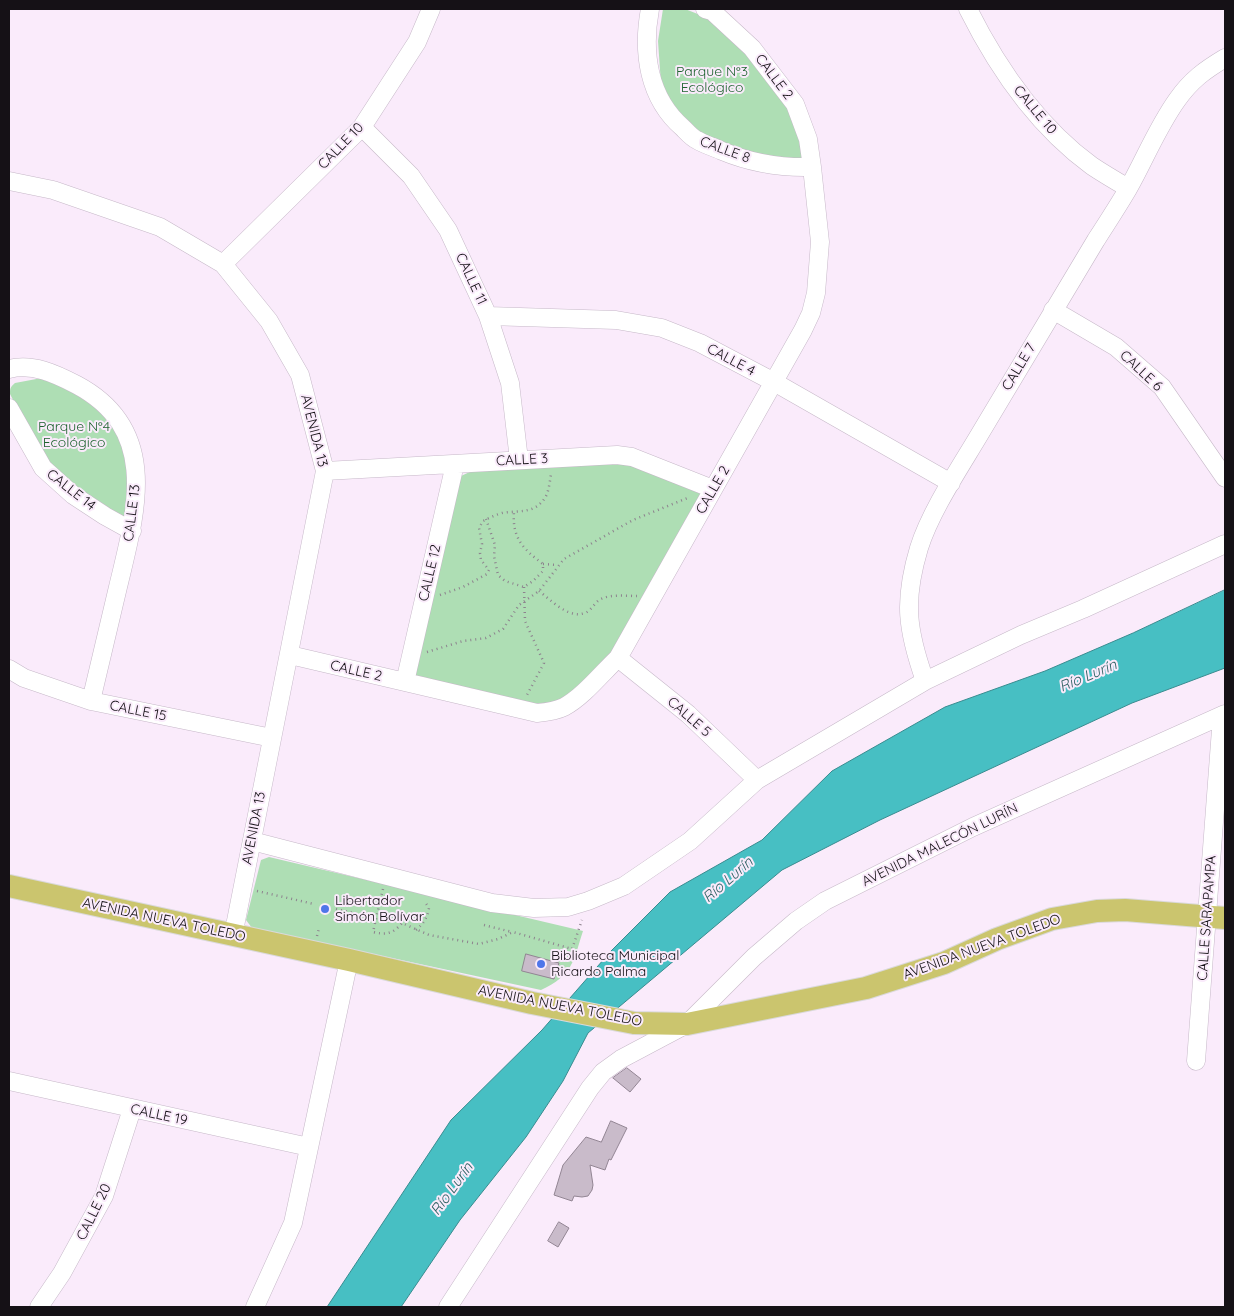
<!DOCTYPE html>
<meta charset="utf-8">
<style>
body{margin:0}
#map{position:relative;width:1234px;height:1316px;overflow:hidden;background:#faebfb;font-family:Quicksand,sans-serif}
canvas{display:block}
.frame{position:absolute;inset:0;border:10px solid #151116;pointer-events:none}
</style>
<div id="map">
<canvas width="1234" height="1316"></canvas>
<div class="frame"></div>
</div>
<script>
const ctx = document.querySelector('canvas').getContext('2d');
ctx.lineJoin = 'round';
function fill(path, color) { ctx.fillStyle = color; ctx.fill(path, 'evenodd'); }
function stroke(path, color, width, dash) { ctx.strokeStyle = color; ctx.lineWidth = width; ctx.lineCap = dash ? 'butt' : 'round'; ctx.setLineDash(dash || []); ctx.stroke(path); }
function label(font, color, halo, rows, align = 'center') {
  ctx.font = font + ' Quicksand,sans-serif'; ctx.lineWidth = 4; ctx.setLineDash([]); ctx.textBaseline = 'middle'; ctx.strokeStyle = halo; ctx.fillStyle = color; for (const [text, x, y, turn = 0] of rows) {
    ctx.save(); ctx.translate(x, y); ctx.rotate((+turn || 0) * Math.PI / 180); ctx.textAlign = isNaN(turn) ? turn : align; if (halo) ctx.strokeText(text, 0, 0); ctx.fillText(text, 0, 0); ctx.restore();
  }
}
const green = new Path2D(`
 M 663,9 L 685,9 L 713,20 L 772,81 L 799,128 L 806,159 L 764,157 L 708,139 L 685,120 L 669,101 L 661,84 L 658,41 Z
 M 47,377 L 103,410 L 121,439 L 130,468 L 128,519 L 95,504 L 43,458 L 10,394 C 10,389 10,387 15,383 Z
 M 617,460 L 709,491 L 611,657 L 574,696 L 540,709 L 413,679 L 456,484 L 461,476 L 474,470 Z
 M 269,857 L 583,931 C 573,962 573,975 541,990 L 252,928 L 246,920 L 261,860 Z`);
const water = new Path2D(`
 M 1225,590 L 1225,668 L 1132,703 L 880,820 L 782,870 L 588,1033 L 563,1081 L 526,1137 L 460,1220 L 401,1307 L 327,1307 L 451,1120 L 542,1030 L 611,951 L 670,892 L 762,840 L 832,771 L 945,707 L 1045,671 L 1133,633 Z`);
const building = new Path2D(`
 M 526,954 L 559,963 L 554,979 L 522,971 Z
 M 627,1068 L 641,1079 L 630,1092 L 613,1078 Z
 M 611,1121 L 627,1128 L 611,1160 L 609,1159 L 605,1170 L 590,1165 L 593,1185 L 592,1190 L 588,1196 L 582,1197 L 574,1196 L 572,1201 L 554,1195 L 563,1165 L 586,1137 L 601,1142 Z
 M 559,1222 L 569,1228 L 558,1247 L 548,1241 Z`);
const path = new Path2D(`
 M 486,519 L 495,545 L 494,556 L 498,575 L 505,581 L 524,587 L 533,581 L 543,571 L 543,564 C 523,549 512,538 514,512
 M 543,564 L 558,565
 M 524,587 L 525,621 L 544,663 L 527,695
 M 539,591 C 551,600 570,621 587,612 C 592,609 595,602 601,599 C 611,594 626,596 637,596
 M 440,595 L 463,587 L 487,574 L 489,570 L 481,560 L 480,553 L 482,544 L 479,528 L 483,521 C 489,518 495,515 502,513 C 519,510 537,515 547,494 C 549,488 550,481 551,474
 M 427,652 L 463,641 L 486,638 L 503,629 L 519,605 L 539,591 L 564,559 L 633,520 L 690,497
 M 383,889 L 373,932 C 386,935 393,934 402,923 L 429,935 L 479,944 L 498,939 L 513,932 L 572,949 L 582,920
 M 257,891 L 314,904
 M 336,909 L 376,918
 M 484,925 L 512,932
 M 416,930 C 424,923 427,918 429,908 L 425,902
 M 317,936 L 319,928`);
const minor = new Path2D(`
 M 650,9 C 642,52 648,98 683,128 C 687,132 692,138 697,140 C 705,145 714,147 722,151 C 751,163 781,168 812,167
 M 968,9 C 998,69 1037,126 1092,166 C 1104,174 1116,181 1128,188
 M 362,127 L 411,176 L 448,230 L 488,316 L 510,383 L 519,460
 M 9,181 L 53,190 L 160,227 L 223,264 L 269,321 L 300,375 L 325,471 L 233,936
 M 223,264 L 362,127 L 417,42 L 431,9
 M 1053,310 L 1116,347 L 1162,387 L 1225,478
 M 488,316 L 616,320 L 662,328 L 700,343 L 774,382 L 951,483
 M 9,369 C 33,363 56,374 77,385 C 161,430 136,512 118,587 C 109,625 100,663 91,701
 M 9,408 L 43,468 L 73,495 L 105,516 L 132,531
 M 325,471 L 617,455 L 632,457 L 713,489
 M 290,655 L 537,713 C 547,712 556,711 564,707 C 583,697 602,673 618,658 L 803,330 L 811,313 L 816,293 L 820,242 L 812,167 L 808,139 L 795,104 L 752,48 L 712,11 L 705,9
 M 618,658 L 688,714 L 757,780
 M 9,669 L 24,678 L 91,701 L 272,738
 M 925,681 C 907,630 903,601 919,548 C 931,510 961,466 981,432 C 1019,368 1057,304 1096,240 C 1107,223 1118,206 1128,189 C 1145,159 1157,128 1177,100 C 1191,80 1205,70 1225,58
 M 405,682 L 455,464
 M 252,841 L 492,903 L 534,908 L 568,907 L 588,901 L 624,886 L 690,841 L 757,780 L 925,681 L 1021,635 L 1083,609 L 1225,544
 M 1196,1061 L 1222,716
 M 9,1081 L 309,1147
 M 39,1307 L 62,1273 L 104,1196 L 132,1109
 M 255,1307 L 293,1223 L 349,960
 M 448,1307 L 590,1088 L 603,1072 L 621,1059 L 687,1024 L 754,957 L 796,921 L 825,901 L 973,827 L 1225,714`);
const major = new Path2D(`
 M 9,886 L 349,960 L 532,1003 L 634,1023 L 687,1024 L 866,988 L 944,963 L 997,939 L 1052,919 L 1097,911 L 1125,910 L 1225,918`);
const markers = [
 [325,909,5,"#4f76e9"],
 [541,964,5,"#4f76e9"]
];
const parkNames = [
 ["Parque N°3",712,72],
 ["Ecológico",712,88],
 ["Parque N°4",74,427],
 ["Ecológico",74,443]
];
const streetNames = [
 ["CALLE 2",774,77,53],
 ["CALLE 10",1035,110,50],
 ["CALLE 10",341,146,-46],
 ["CALLE 8",725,150,20],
 ["CALLE 11",471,279,65],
 ["CALLE 4",731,360,28],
 ["CALLE 7",1019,367,-59],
 ["CALLE 6",1141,371,43],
 ["AVENIDA 13",314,431,76],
 ["CALLE 3",522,460,-3],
 ["CALLE 14",71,490,38],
 ["CALLE 2",713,490,-60],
 ["CALLE 13",132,513,-83],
 ["CALLE 12",430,573,-77],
 ["CALLE 2",356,671,13],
 ["CALLE 15",138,711,11],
 ["CALLE 5",689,717,41],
 ["AVENIDA 13",254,828,-79],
 ["AVENIDA MALECÓN LURÍN",940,845,-26],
 ["CALLE SARAPAMPA",1207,918,-86],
 ["AVENIDA NUEVA TOLEDO",164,920,12],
 ["AVENIDA NUEVA TOLEDO",982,947,-20],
 ["AVENIDA NUEVA TOLEDO",560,1006,11],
 ["CALLE 19",159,1115,12],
 ["CALLE 20",94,1212,-64]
];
const poiNames = [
 ["Libertador",335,901],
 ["Simón Bolívar",335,917],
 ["Biblioteca Municipal",551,956],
 ["Ricardo Palma",551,972]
];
const waterNames = [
 ["Río Lurín",1088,676,-23],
 ["Río Lurín",728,880,-41],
 ["Río Lurín",452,1189,-54]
];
fill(green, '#aedeb4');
fill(water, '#47bfc3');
stroke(water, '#388b8f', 1);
fill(building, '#c9bbca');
stroke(building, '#928593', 1);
stroke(minor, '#c6b8c8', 19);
stroke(major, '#dad9da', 24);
stroke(path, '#8d838e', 2.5, [1, 4]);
stroke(minor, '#fff', 18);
stroke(major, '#cbc56e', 22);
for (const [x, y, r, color] of markers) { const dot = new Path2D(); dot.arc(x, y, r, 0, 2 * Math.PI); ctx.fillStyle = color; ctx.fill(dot); stroke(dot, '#faebfb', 2); }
label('14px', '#1d632e', '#faebfb', parkNames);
label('14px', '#151116', '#faebfb', streetNames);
label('14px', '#151116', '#faebfb', poiNames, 'left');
label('italic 15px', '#2f6163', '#faebfb', waterNames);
</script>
